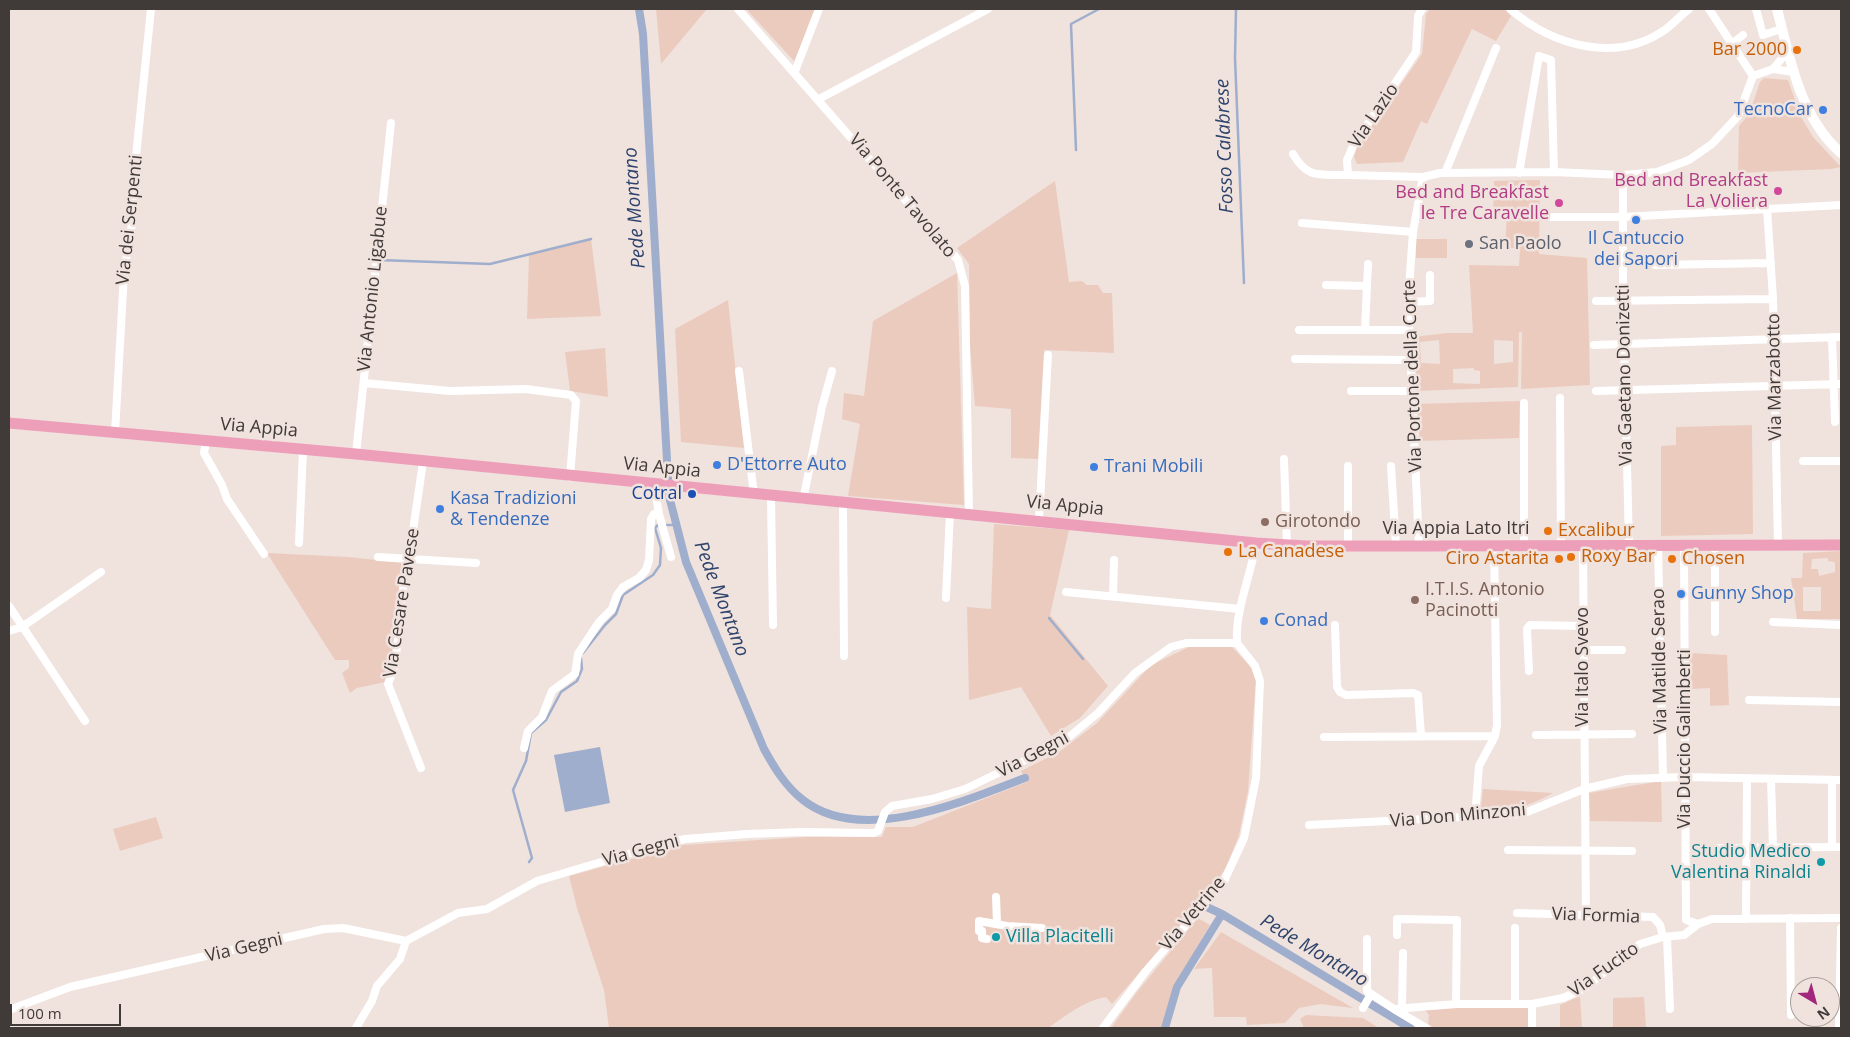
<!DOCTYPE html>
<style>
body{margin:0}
#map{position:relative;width:1850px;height:1037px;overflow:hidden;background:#f0e2dd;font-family:"Open Sans",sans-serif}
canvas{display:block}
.frame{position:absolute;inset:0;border:10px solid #403a38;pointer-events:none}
.north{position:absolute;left:1790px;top:977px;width:50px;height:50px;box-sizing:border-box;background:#f0e2dd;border:1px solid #aa9f9b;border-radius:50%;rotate:143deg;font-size:14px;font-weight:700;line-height:20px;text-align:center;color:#403a38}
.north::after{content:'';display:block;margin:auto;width:18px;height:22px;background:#a2287d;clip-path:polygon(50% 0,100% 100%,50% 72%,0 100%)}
.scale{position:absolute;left:10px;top:1004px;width:111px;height:22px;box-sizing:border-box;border:2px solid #403a38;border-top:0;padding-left:6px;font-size:15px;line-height:18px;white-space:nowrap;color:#403a38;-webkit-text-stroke:4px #f0e2dd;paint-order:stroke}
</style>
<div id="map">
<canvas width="1850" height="1037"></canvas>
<div class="frame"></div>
<div class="north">N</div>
<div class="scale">100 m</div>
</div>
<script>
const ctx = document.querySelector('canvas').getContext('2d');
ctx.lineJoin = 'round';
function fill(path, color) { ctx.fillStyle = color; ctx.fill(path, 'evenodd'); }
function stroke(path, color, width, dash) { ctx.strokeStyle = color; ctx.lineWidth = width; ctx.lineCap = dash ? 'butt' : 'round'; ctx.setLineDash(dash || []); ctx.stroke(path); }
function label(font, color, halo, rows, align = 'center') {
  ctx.font = font + ' "Open Sans",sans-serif'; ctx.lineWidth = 5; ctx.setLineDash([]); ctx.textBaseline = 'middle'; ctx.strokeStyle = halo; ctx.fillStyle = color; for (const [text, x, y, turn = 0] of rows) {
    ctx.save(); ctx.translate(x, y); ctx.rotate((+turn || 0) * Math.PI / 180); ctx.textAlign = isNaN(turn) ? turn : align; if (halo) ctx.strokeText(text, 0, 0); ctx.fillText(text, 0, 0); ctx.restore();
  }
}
const green = new Path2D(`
 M 656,9 L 707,9 L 661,64 Z
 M 748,9 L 816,9 L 795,62 L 748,11 Z
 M 1430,9 L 1505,9 L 1511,16 L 1496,41 L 1472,29 L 1427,124 L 1421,121 L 1403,162 L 1357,164 L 1354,157 L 1357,147 L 1422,54 L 1426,14 Z
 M 1764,78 L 1788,80 L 1801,117 L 1813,137 L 1841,167 L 1831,169 L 1738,173 L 1739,126 L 1749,114 L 1760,82 Z
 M 1540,180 L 1539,254 L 1587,258 L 1590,385 L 1521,389 L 1522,332 L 1519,332 L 1518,387 L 1417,391 L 1413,337 L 1447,333 L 1473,333 L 1469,265 L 1519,266 L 1520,248 L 1505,248 L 1507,215 L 1493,214 L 1494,181 ZM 1439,340 L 1440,364 L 1421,363 L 1420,342 ZM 1494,340 L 1513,341 L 1513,362 L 1494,364 ZM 1474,368 L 1474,370 L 1480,371 L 1480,384 L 1453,383 L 1453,369 Z
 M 1055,181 L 1069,282 L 1082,281 L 1087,285 L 1098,285 L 1103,293 L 1112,293 L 1114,353 L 1044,350 L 1038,459 L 1011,458 L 1011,409 L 975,406 L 970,347 L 969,264 L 957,248 Z
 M 591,239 L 601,316 L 527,319 L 529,255 Z
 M 1416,239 L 1447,239 L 1447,258 L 1416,258 Z
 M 957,273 L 964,505 L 848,496 L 860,424 L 842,419 L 844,393 L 864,396 L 873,321 Z
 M 728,300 L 744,448 L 681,442 L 675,329 Z
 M 605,348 L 608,397 L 570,391 L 565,352 Z
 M 1520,401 L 1519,438 L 1420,441 L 1417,404 Z
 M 1752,425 L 1753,534 L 1661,536 L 1661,446 L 1676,445 L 1676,427 Z
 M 994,524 L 1069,530 L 1050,615 L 1108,686 L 1080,718 L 1051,736 L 1021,687 L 969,700 L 967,607 L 991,609 Z
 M 1841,551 L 1841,619 L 1797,619 L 1791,578 L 1802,578 L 1803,553 ZM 1828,558 L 1828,561 L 1835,562 L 1835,572 L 1819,576 L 1818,569 L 1811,569 L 1812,559 ZM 1803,587 L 1821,587 L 1821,611 L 1803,611 Z
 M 267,553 L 349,557 L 404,563 L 393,666 L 385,682 L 357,688 L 350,693 L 342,673 L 349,668 L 349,660 L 335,660 Z
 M 1191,646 L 1232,647 L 1251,667 L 1256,679 L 1248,791 L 1239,835 L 1226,868 L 1204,899 L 1112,1004 L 1106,997 C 1083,1001 1067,1015 1048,1028 L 609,1028 L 604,990 L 577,908 L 569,876 L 683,845 L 805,837 L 882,837 L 886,827 L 913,827 L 1027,782 L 1021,771 L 1059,752 L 1097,723 L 1151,665 Z
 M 1690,653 L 1727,655 L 1729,705 L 1710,706 L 1710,688 L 1691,689 Z
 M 1661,781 L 1662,822 L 1590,821 L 1589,793 Z
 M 1483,789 L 1553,793 C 1526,807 1512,813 1481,807 Z
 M 156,817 L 163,838 L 120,851 L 113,829 Z
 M 1198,918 L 1210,925 L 1175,985 L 1163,1028 L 1111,1028 L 1137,992 Z
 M 1221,932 L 1353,1008 L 1320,1004 L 1299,1008 L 1285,1023 L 1247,1025 L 1246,1017 L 1214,1017 L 1212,968 L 1194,969 Z
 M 1580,996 L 1582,1028 L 1560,1028 L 1560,1005 Z
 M 1644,997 L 1646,1028 L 1613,1028 L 1613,998 Z
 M 1526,1006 L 1530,1010 L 1529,1028 L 1435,1028 L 1428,1024 L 1429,1015 L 1424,1009 Z
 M 1306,1015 L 1363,1018 L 1379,1028 L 1304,1028 L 1300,1019 Z`);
const water = new Path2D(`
 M 600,747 L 610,803 L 565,812 L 554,755 Z`);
const stream = new Path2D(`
 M 1236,9 L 1235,58 L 1244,283
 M 1076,150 L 1071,24 L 1099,9
 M 379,260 L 490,264 L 591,239
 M 1049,618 L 1083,659
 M 583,653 L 605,625 L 616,614 L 623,595 L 653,575 L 660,565 L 661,548 L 655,528 L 658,525 L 677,525
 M 529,862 L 532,858 L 513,790 L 526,761 L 531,733 L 546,720 L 561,692 L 577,681 L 582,669 L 581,658`);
const canal = new Path2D(`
 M 639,9 L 643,34 L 669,496 L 686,562 L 764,749 C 774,767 785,786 803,800 C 861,846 965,801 1025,778
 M 1200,904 L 1222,914 L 1410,1028
 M 1165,1028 L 1177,987 L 1222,914`);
const street = new Path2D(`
 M 738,9 L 958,260 L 965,286 L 969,514
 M 1422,9 L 1418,16 L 1416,52 L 1353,146 L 1347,160 L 1348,175 L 1423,177 L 1440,173 L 1554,172 L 1623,175 L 1657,172 L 1689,160 L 1712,144 L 1738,116 L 1753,76 L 1773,69 L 1788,51
 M 1510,9 C 1552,45 1616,65 1666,29 C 1674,23 1681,15 1689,9
 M 1709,9 L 1753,76
 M 1756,9 L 1763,35 L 1775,31
 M 1733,43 L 1743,35
 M 1773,69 L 1794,72
 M 795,71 L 819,9
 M 819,99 L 988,9
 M 1293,154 C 1308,180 1321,174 1348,175
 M 1445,173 L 1496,48
 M 1519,173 L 1539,56 L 1551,60 L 1554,172
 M 1623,175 L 1623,300 L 1629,545
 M 1767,208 L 1773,299 L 1778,545
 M 1545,217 L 1623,217 L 1841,205
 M 1302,223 L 1413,232
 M 1655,265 L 1771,263
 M 1326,285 L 1367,286
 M 1596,301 L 1773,299
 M 1408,302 L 1430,301 L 1430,275
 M 1299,330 L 1409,330
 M 1365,330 L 1368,264
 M 1832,337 L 1835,422
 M 1594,345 L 1841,337
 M 1295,359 L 1411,360
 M 739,371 L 754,495
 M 364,383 L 450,391 L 526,389 L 571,395 L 576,401 L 570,477
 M 1351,391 L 1412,391
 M 1596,391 L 1841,384
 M 1560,398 L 1561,546
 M 1524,403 L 1524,546
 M 115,433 L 124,273 L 132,223 L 134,176 L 151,9
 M 206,441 L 204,453 L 222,485 L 227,499 L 264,554
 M 356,454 L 391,123
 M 1284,459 L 1287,545
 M 1803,461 L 1841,461
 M 1348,466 L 1348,546
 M 1391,466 L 1396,546
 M 771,496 L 773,625
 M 803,500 L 822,407 L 832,371
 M 843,504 L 844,656
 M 659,514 L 671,557
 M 1039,521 L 1048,355
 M 299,543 L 303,450
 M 1583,545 L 1586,916
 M 1658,545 L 1663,777
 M 1684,545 L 1686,920 L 1698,924
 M 1715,545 L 1715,632
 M 1419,546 L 1408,302 L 1413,232 L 1423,177
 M 378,557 L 476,563
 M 1066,592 L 1240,609
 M 1113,596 L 1114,560
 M 946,598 L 950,512
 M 9,606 L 85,721
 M 1773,622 L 1841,625
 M 1335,625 L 1337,687 L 1340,692 L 1346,695 L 1413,693 L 1418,695 L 1421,735
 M 9,631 L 22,627 L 101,572
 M 1237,643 C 1235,609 1251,576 1256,543
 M 1584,650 L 1622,650
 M 1529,671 L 1527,629 L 1530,625 L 1583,626
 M 1749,700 L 1841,702
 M 1536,735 L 1632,734
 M 1324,737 L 1495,736
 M 524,748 L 528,731 L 542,717 L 552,691 L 575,674 L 578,654 L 599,622 L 612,609 L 617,595 L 623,587 L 639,578 L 646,570 L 649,560 L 651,519 L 654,514 L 659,514 L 654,484
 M 421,768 L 388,684 L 395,665 L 406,561 L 409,558 L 423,462
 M 1771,779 L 1773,847
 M 1475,817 L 1479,766 L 1495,736 L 1497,725 L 1494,546
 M 1309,825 L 1522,814 L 1584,789 L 1627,779 L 1686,777 L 1841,780
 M 1832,847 L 1832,780
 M 1719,848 L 1841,847
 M 1508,850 L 1632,851
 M 996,897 L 997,923
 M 1517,913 L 1653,917 L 1660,925 L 1663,937
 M 1790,918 L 1791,1015
 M 1746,919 L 1747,779
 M 1515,928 L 1515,1003
 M 1397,935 L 1397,919 L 1457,920 L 1456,1004
 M 1667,937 L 1670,1009
 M 987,939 L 982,938 L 982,931 L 979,931 L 979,921 L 1007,926 L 1042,928
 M 1367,939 L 1367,991 L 1394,1009 L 1456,1004 L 1532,1004 L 1563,998 L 1585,988 L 1640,944 L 1663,937 L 1684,935 L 1698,924 L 1712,919 L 1841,918
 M 1363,1008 L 1371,994
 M 1402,1008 L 1403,953
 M 1394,1009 L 1426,1028
 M 9,1010 L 70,987 L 324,929 L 343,928 L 406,941 L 458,913 L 487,909 L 537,881 L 655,846 L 685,839 L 747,834 L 802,832 L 874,833 L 878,831 L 885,812 L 892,806 L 932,799 L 965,789 L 1063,742 L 1098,713 L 1135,673 L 1171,647 L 1186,643 L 1237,643
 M 356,1028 L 372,1001 L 377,986 L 400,959 L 406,941
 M 1103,1028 L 1146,971 L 1224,881 L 1244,838 L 1256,778 L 1260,681 L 1255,666 L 1237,643
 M 1532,1028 L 1532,1004
 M 1839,1028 L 1841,928`);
const secondary = new Path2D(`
 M 1777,9 C 1790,59 1800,117 1841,153`);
const primary = new Path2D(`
 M 9,423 L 356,454 L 1256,543 L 1306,546 L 1419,546 L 1841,545`);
const markers = [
 [1797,50,5,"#e8710a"],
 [1823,110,5,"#3f7fe0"],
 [1778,191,5,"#d1479c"],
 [1559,203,5,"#d1479c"],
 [1636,220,5,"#3f7fe0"],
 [1469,244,5,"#6b7280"],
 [717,465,5,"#3f7fe0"],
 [1094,467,5,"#3f7fe0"],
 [692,494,5,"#1a4fb4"],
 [440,509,5,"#3f7fe0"],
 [1265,522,5,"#8d6e63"],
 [1548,531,5,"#e8710a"],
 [1228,552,5,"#e8710a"],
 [1571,557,5,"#e8710a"],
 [1559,559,5,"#e8710a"],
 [1672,559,5,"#e8710a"],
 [1681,594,5,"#3f7fe0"],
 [1415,600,5,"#8d6e63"],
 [1264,621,5,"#3f7fe0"],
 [1821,862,5,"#0f9aa8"],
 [996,937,5,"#0f9aa8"]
];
const foodNames = [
 ["Bar 2000",1787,50,"right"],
 ["Excalibur",1558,531],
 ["La Canadese",1238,552],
 ["Roxy Bar",1581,557],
 ["Ciro Astarita",1549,559,"right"],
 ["Chosen",1682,559]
];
const shopNames = [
 ["TecnoCar",1813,110,"right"],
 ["Il Cantuccio",1636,239,"center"],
 ["dei Sapori",1636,260,"center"],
 ["D'Ettorre Auto",727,465],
 ["Trani Mobili",1104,467],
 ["Kasa Tradizioni",450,499],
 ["& Tendenze",450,520],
 ["Gunny Shop",1691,594],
 ["Conad",1274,621]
];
const streetNames = [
 ["Via Lazio",1374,116,-56],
 ["Via Ponte Tavolato",902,196,50],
 ["Via dei Serpenti",130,220,-84],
 ["Via Antonio Ligabue",373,289,-84],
 ["Via Gaetano Donizetti",1625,375,-91],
 ["Via Portone della Corte",1413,376,-92],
 ["Via Marzabotto",1775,377,-91],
 ["Via Appia",259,428,5],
 ["Via Appia",662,468,6],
 ["Via Appia",1065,506,6],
 ["Via Appia Lato Itri",1456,529],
 ["Via Cesare Pavese",402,603,-81],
 ["Via Matilde Serao",1660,661,-91],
 ["Via Italo Svevo",1583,667,-90],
 ["Via Duccio Galimberti",1685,739,-90],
 ["Via Gegni",1033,755,-28],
 ["Via Don Minzoni",1458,816,-5],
 ["Via Gegni",641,851,-15],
 ["Via Vetrine",1193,914,-50],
 ["Via Formia",1596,916,2],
 ["Via Gegni",244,948,-13],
 ["Via Fucito",1604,970,-35]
];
const hotelNames = [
 ["Bed and Breakfast",1768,181],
 ["La Voliera",1768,202],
 ["Bed and Breakfast",1549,193],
 ["le Tre Caravelle",1549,214]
];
const worshipNames = [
 ["San Paolo",1479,244]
];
const transitNames = [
 ["Cotral",682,494]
];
const educationNames = [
 ["Girotondo",1275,522],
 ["I.T.I.S. Antonio",1425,590],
 ["Pacinotti",1425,611]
];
const cultureNames = [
 ["Studio Medico",1811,852],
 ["Valentina Rinaldi",1811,873],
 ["Villa Placitelli",1006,937,"left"]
];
const waterNames = [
 ["Fosso Calabrese",1225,146,-92],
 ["Pede Montano",635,208,-94],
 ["Pede Montano",721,599,69],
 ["Pede Montano",1314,951,31]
];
fill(green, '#eccbbf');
fill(water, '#9eaecc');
stroke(stream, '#9eaecc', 2.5);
stroke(canal, '#9eaecc', 8);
stroke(street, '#fff', 8);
stroke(secondary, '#fff', 10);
stroke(primary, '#ed9fba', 11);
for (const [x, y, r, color] of markers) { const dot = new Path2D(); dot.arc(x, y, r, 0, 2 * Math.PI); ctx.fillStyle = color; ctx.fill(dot); stroke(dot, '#f0e2dd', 2); }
label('18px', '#c56008', '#f0e2dd', foodNames, 'left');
label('18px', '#366cbe', '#f0e2dd', shopNames, 'left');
label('18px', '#403a38', '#f0e2dd', streetNames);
label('18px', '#b23c85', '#f0e2dd', hotelNames, 'right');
label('18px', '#5b616d', '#f0e2dd', worshipNames, 'left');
label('18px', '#164399', '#f0e2dd', transitNames, 'right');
label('18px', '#785e54', '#f0e2dd', educationNames, 'left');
label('18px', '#0d838f', '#f0e2dd', cultureNames, 'right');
label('italic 19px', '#2d436c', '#f0e2dd', waterNames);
</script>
